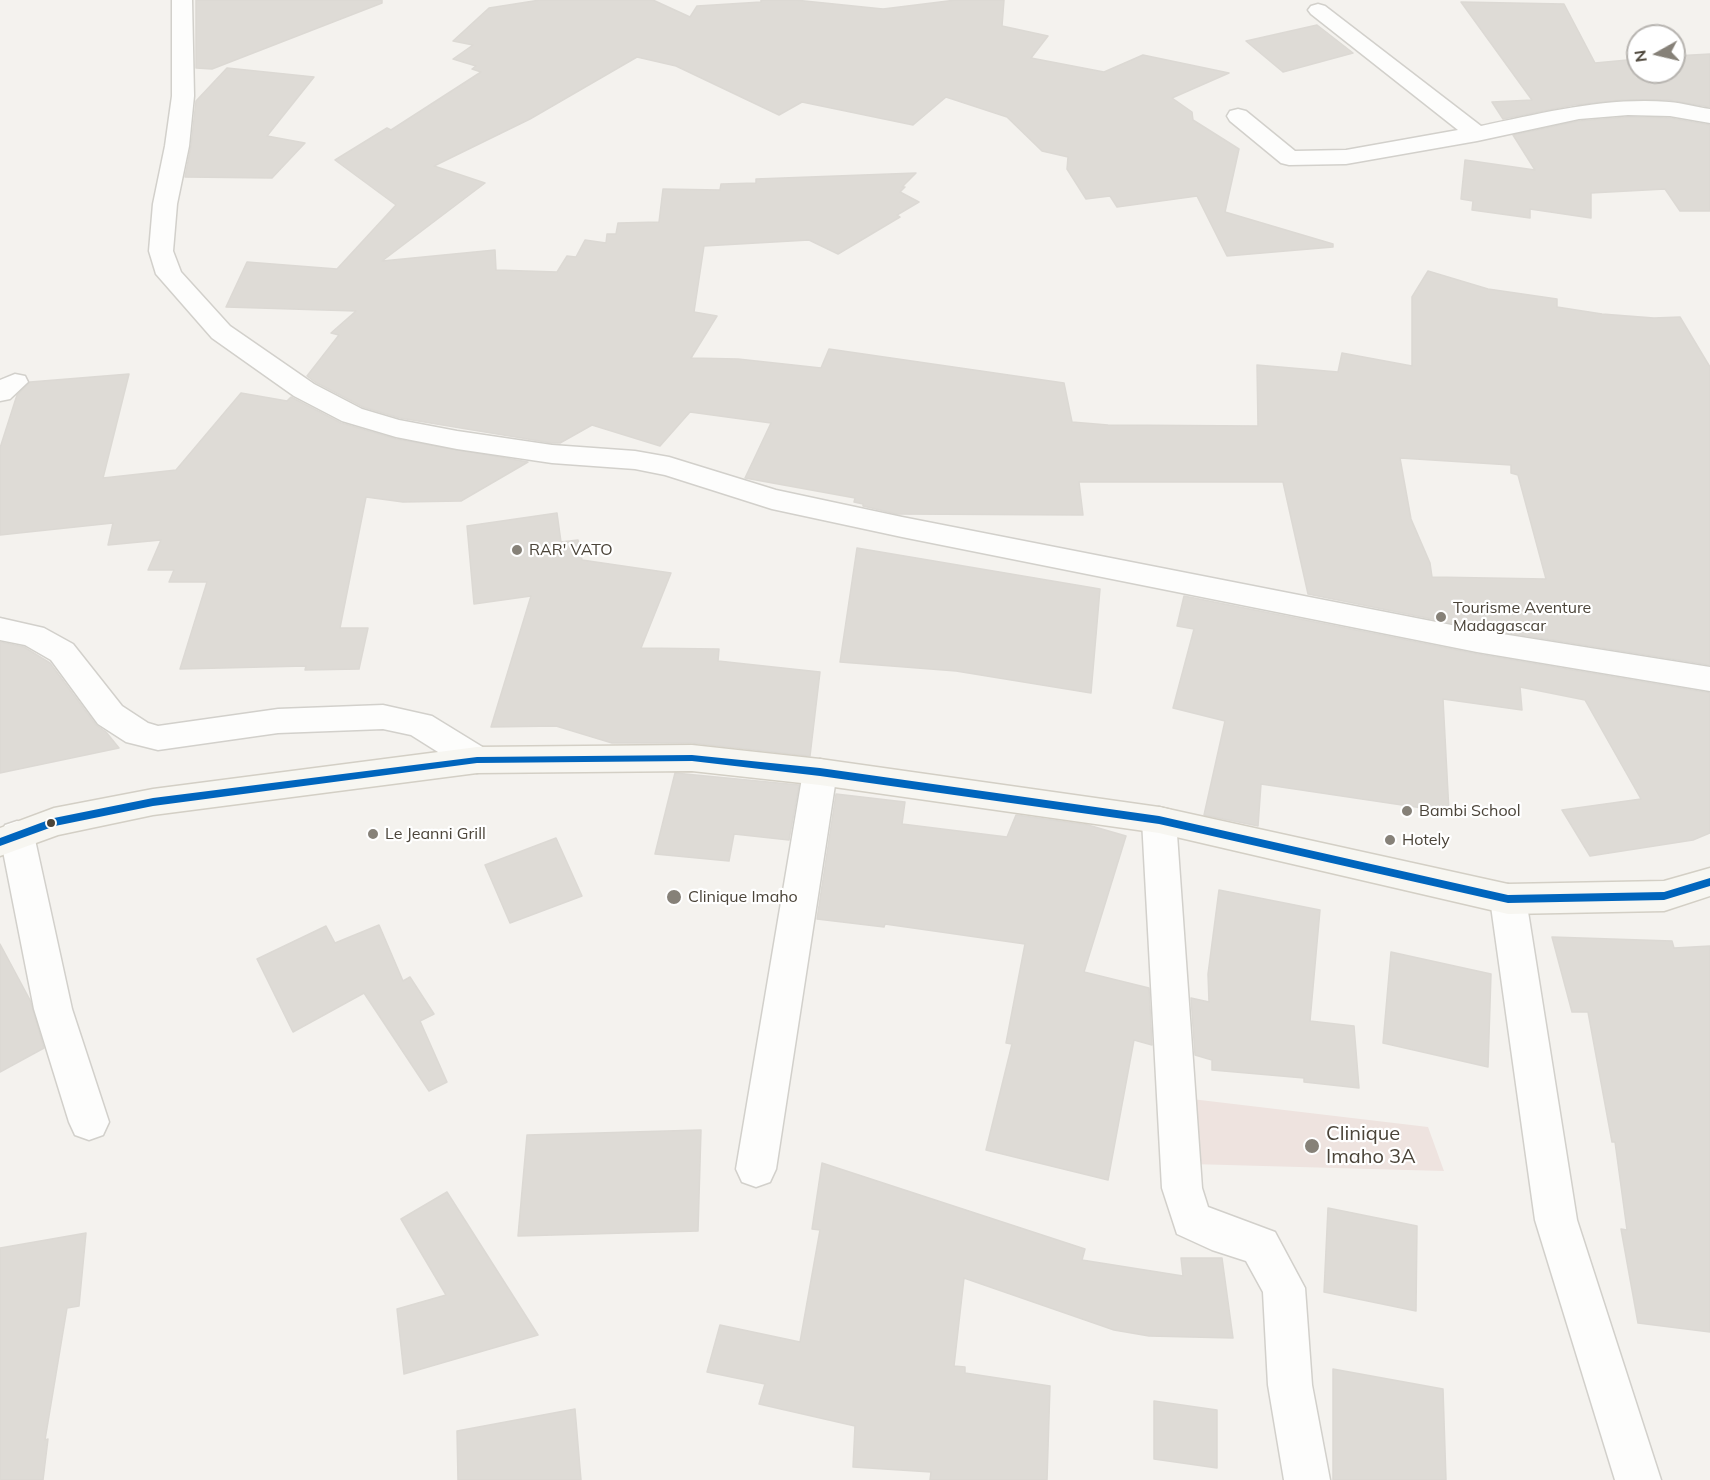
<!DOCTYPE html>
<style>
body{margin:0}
#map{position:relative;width:1710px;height:1480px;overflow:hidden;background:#f4f2ee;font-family:Mulish,sans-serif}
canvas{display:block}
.north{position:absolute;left:1626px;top:24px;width:60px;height:60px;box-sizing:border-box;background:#fff;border:2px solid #b7b4b0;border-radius:50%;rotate:262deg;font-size:16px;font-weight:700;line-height:24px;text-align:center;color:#4b4439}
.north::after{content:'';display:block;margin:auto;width:21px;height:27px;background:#868178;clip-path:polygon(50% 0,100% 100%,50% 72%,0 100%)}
</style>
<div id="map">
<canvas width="1710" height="1480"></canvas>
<div class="north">N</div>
</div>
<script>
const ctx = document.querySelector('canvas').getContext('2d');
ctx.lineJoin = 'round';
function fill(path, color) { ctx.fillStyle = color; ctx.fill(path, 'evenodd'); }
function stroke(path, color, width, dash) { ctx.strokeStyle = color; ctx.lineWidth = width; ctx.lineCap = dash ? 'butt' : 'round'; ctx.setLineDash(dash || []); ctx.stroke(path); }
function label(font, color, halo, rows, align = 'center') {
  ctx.font = font + ' Mulish,sans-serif'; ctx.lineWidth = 4.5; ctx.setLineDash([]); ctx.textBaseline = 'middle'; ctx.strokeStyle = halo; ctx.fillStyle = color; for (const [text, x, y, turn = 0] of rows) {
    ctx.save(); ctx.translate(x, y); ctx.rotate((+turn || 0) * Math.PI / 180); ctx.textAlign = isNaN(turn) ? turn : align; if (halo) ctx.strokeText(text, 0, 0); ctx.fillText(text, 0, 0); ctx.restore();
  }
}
const medical = new Path2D(`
 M 1183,1098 L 1428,1127 L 1444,1171 L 1191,1164 Z`);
const building = new Path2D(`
 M 196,0 L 382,0 L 382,3 L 212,69 L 196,68 Z
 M 540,0 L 653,0 L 690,17 L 697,6 L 761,2 L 761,0 L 795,0 L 883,9 L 956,0 L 1004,0 L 1002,26 L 1048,36 L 1031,58 L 1104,72 L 1143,55 L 1229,73 L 1172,98 L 1192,112 L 1193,120 L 1239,149 L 1225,212 L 1333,244 L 1333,247 L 1227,256 L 1197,196 L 1117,207 L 1110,196 L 1086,199 L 1067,169 L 1068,157 L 1042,151 L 1007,117 L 946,97 L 913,125 L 802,102 L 779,115 L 676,66 L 637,57 L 530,119 L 434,166 L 485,183 L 382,261 L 495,250 L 496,270 L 557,272 L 567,256 L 576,257 L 585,240 L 606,243 L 607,234 L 616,234 L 618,223 L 659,222 L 663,189 L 720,190 L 721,184 L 756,183 L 756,179 L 916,173 L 902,187 L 905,187 L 900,192 L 919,202 L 897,215 L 900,217 L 838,254 L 809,240 L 704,246 L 694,312 L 717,316 L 691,358 L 738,359 L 821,368 L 829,349 L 1064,383 L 1072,422 L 1108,425 L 1258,426 L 1257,365 L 1338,372 L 1342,353 L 1412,366 L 1412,297 L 1428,271 L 1488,289 L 1557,299 L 1557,307 L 1602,314 L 1654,318 L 1680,317 L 1710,367 L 1710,665 L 1477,628 L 1308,594 L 1283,482 L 1079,482 L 1083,515 L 897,514 L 863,506 L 863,504 L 854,502 L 855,498 L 745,478 L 771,423 L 690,412 L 660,446 L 592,425 L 560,443 L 552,443 L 400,418 L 363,407 L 315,382 L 307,376 L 339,335 L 331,333 L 356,311 L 226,307 L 247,262 L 337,269 L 396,205 L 335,160 L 387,128 L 391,130 L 481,72 L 472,69 L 476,66 L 453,59 L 473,45 L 453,41 L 489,8 ZM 1400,458 L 1511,465 L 1511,473 L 1518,475 L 1546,579 L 1432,577 L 1430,563 L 1411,519 Z
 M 1461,2 L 1564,4 L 1595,63 L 1638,59 L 1638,72 L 1674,72 L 1674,56 L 1710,54 L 1710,107 L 1669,100 L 1621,100 L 1574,105 L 1503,119 L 1492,102 L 1532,100 Z
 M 1317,25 L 1353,53 L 1283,72 L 1246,41 Z
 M 227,68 L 314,77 L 267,136 L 305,143 L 272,178 L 185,177 L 191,146 L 196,101 Z
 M 1628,117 L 1670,118 L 1710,125 L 1710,211 L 1680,211 L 1665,189 L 1591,193 L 1591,218 L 1530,209 L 1530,218 L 1472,210 L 1473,201 L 1461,199 L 1465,160 L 1535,170 L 1513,135 L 1579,121 Z
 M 129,374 L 103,478 L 176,470 L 241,393 L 287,401 L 291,397 L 341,423 L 396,439 L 528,462 L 461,501 L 403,502 L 366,497 L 340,628 L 368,628 L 359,669 L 305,670 L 306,666 L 180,669 L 207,582 L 169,582 L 174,570 L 148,570 L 161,540 L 108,545 L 113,523 L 0,535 L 0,448 L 17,395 L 30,382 Z
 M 557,513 L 561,542 L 578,540 L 582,560 L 671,573 L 641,648 L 719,649 L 718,661 L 820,672 L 810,756 L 692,743 L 612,743 L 556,726 L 491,727 L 531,596 L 474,604 L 467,526 Z
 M 857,548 L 1100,589 L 1091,693 L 956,671 L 840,662 Z
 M 1184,596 L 1477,654 L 1710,693 L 1710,833 L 1693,840 L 1590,856 L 1562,810 L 1641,799 L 1585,700 L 1520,687 L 1522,710 L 1443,699 L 1449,812 L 1261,784 L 1258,826 L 1204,815 L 1225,721 L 1173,708 L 1194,629 L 1177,626 Z
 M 0,642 L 24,647 L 50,663 L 96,725 L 106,732 L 119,748 L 0,773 Z
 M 675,773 L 799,785 L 789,840 L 734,834 L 729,861 L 655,854 Z
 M 836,794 L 905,802 L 902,824 L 1007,837 L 1016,815 L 1088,825 L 1126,836 L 1084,972 L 1149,988 L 1152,1045 L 1134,1040 L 1108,1180 L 986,1150 L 1012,1044 L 1006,1043 L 1025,944 L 885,924 L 884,927 L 817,919 Z
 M 556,838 L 582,896 L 510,923 L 485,865 Z
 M 1219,890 L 1320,910 L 1310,1021 L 1354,1026 L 1359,1088 L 1304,1082 L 1304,1078 L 1212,1070 L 1212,1060 L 1195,1055 L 1191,998 L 1209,1002 L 1208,974 Z
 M 379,925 L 403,981 L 410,977 L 434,1014 L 420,1021 L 447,1082 L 429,1091 L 364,993 L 293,1032 L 257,959 L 326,926 L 335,943 Z
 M 1552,937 L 1672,941 L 1674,948 L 1710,946 L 1710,1332 L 1638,1323 L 1621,1229 L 1627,1230 L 1615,1142 L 1612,1142 L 1588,1012 L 1572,1012 Z
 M 0,944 L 30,1000 L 44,1048 L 0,1072 Z
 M 1391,952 L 1491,974 L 1488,1067 L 1383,1043 Z
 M 701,1130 L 698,1231 L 518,1236 L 527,1135 Z
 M 822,1163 L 1085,1249 L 1082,1260 L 1183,1276 L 1181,1258 L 1222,1258 L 1233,1338 L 1149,1336 L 1114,1330 L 964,1278 L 954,1366 L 965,1367 L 965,1373 L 1050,1386 L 1047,1480 L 930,1480 L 931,1472 L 853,1467 L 855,1426 L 759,1404 L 765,1384 L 707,1372 L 720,1325 L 800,1342 L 820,1230 L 812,1229 Z
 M 447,1192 L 538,1335 L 404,1374 L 397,1309 L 446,1295 L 401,1219 Z
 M 1328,1208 L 1417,1226 L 1416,1311 L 1324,1292 Z
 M 86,1233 L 79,1306 L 67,1308 L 45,1440 L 48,1439 L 43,1480 L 0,1480 L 0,1248 Z
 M 1333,1369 L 1443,1389 L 1446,1480 L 1333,1480 Z
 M 1154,1401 L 1217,1410 L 1217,1468 L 1154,1459 Z
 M 575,1409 L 581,1480 L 458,1480 L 457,1431 Z`);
const minor = new Path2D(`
 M 172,0 L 192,0 L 194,96 L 189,146 L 177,204 L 173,251 L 181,272 L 230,326 L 314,384 L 362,409 L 399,420 L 457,431 L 552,445 L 635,451 L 669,457 L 776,490 L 902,517 L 1477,630 L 1710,667 L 1710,691 L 1477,652 L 902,537 L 772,509 L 665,475 L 635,469 L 552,463 L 457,449 L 396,437 L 342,421 L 294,396 L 212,338 L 156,274 L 149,251 L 153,204 L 165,146 L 172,96 Z
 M 1318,4 L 1325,6 L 1481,126 C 1543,113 1605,97 1669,102 C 1683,103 1696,107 1710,109 L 1710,123 L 1670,116 L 1628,115 L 1579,119 L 1477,141 L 1346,164 L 1289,165 L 1281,163 L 1230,121 L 1227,116 L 1230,111 L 1238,109 L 1246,111 L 1295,151 L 1346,150 L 1458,130 L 1311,14 L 1308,10 L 1311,6 Z
 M 15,374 L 25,376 L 28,382 L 10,399 L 0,401 L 0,380 Z
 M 0,618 L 44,628 L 73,644 L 122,706 L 148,723 L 158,726 L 278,709 L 383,705 L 432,716 L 489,751 L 494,760 L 489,769 L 477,773 L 465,769 L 411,735 L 383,729 L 278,733 L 158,750 L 126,742 L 98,724 L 51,660 L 25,645 L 0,640 Z
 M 820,759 L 832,763 L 837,772 L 776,1169 L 770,1182 L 756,1187 L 742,1182 L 736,1169 L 803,772 L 808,763 Z
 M 1159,807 L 1171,810 L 1176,820 L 1202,1188 L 1208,1207 L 1275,1232 L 1305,1288 L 1312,1385 L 1330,1480 L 1284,1480 L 1268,1385 L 1263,1292 L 1246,1261 L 1212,1250 L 1177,1234 L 1162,1188 L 1142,820 L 1147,810 Z
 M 17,821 L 29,825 L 34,835 L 72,1009 L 109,1122 L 103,1135 L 89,1140 L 75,1135 L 69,1122 L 34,1009 L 0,836 L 5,825 Z
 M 1508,884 L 1521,889 L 1526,899 L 1577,1220 L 1661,1480 L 1615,1480 L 1535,1220 L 1490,899 L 1495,889 Z`);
const secondary = new Path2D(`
 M 692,745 L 820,759 L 1159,807 L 1508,884 L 1664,881 L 1710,868 L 1710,896 L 1664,911 L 1508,914 L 1159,833 L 820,785 L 692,771 L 477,773 L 153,815 L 58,835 L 0,856 L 0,828 L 54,808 L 153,789 L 477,747 Z`);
const bus1 = new Path2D(`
 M 692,755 L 820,768 L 1159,816 L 1508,895 L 1664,892 L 1710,878 L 1710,886 L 1664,900 L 1508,903 L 1159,824 L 820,776 L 692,761 L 477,763 L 153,806 L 55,826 L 0,846 L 0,838 L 54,818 L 153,798 L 477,757 Z`);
const markers = [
 [517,550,6,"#868178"],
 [1441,617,6,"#868178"],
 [1407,811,6,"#868178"],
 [51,823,5,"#4b4439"],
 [373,834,6,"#868178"],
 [1390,840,6,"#868178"],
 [674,897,8,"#868178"],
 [1312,1146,8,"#868178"]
];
const poiNames = [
 ["RAR' VATO",529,550],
 ["Tourisme Aventure",1453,608],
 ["Madagascar",1453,626],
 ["Bambi School",1419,811],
 ["Le Jeanni Grill",385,834],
 ["Hotely",1402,840],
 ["Clinique Imaho",688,897]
];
const nearPoinames = [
 ["Clinique",1326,1134],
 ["Imaho 3A",1326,1157]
];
fill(medical, '#eee3df');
fill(building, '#dedbd6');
stroke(building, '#dcd9d4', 1.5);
stroke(minor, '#d2d0cb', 3);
stroke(secondary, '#d3cfc5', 3);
fill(minor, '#fdfdfc');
fill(secondary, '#f7f6f1');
fill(bus1, '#0065bd');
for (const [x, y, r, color] of markers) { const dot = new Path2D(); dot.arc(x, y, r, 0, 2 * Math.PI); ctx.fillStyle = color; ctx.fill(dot); stroke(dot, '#fff', 2); }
label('16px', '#4b4439', '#fff', poiNames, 'left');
label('20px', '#4b4439', '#fff', nearPoinames, 'left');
</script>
